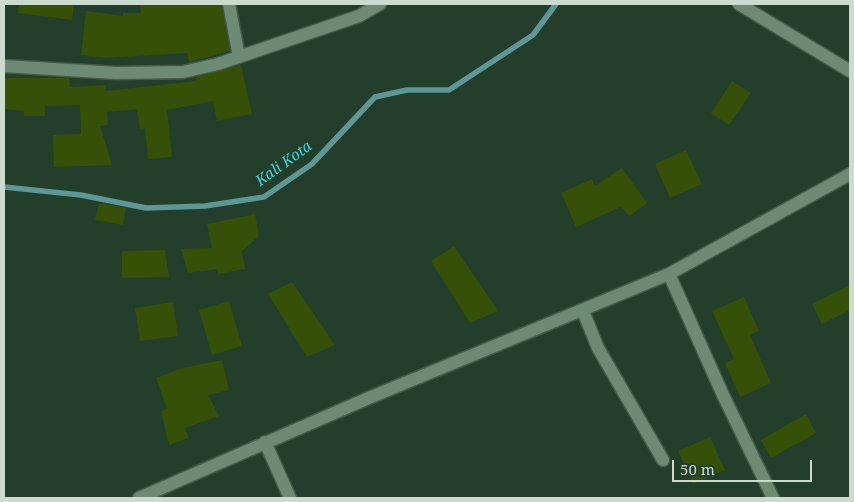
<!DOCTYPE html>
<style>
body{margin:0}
#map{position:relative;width:854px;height:502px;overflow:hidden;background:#233e2a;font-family:"Noto Serif",serif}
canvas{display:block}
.frame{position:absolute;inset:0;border:5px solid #cbdbce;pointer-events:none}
.scale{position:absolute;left:672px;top:460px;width:140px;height:22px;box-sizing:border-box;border:2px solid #cbdbce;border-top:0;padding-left:6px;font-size:15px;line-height:18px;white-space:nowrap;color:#cbdbce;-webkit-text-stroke:4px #233e2a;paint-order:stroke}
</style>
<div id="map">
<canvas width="854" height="502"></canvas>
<div class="frame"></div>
<div class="scale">50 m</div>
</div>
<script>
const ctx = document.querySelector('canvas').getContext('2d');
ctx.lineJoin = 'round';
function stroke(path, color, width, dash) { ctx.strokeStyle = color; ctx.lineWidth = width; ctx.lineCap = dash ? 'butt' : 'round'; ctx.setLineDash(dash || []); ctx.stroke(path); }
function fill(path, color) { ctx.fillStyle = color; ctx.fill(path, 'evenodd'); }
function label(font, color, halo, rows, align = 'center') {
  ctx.font = font + ' "Noto Serif",serif'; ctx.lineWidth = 4.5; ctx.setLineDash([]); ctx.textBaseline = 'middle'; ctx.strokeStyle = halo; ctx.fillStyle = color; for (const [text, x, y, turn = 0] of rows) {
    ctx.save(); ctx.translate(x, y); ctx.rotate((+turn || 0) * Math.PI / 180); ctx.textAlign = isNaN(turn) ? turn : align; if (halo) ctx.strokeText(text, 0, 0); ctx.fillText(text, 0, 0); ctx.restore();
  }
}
const stream = new Path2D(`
 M 4,187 L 81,195 L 146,208 L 205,206 L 264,197 L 312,164 L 375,97 L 407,90 L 449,90 L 533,35 L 556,4`);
const building = new Path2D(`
 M 19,4 L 74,4 L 72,20 L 18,13 Z
 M 140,4 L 221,4 L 230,51 L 189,62 L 187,53 L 105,58 L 81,55 L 86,11 L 123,16 L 123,13 L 141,13 Z
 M 241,65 L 252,114 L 217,121 L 213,101 L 167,110 L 172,157 L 148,159 L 145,128 L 140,129 L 137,109 L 107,112 L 108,125 L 100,126 L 112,165 L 54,167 L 53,135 L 81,134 L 80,105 L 45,106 L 45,116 L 24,116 L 24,111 L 4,109 L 4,78 L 69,78 L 70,87 L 106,85 L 106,91 L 196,81 L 196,77 Z
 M 732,81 L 751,93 L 729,125 L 711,113 Z
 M 686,150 L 702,184 L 670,198 L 655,164 Z
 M 622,168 L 647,203 L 630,216 L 621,207 L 576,227 L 561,193 L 592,179 L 595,186 Z
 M 99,203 L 126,208 L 123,225 L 95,220 Z
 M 255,214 L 259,236 L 242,251 L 245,269 L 218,274 L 217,269 L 188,273 L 181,249 L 212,248 L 207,224 Z
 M 454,246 L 498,311 L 470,323 L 431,261 Z
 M 165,250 L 169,277 L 122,278 L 122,251 Z
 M 292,282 L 335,345 L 307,357 L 268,294 Z
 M 850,285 L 850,310 L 822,324 L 812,304 Z
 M 744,297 L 759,331 L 750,335 L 771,383 L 740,397 L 725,363 L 734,359 L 712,311 Z
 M 229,301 L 242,346 L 212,355 L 199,310 Z
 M 173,302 L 178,336 L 140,341 L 135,308 Z
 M 222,360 L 229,390 L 208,395 L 219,416 L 185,428 L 189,438 L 169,445 L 161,411 L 167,409 L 156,378 L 182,368 Z
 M 806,414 L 816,433 L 771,458 L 761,440 Z
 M 710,437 L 725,470 L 693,484 L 678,451 Z`);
const minor = new Path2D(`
 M 229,4 L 239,57
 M 739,4 L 850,71
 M 4,66 L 116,73 L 183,72 L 218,64 L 359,16 L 380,4
 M 669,274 L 723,395 L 773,498
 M 583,311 L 598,348 L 663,460
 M 265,442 L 290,498
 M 139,498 L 371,397 L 669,274 L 850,174`);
const waterNames = [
 ["Kali Kota",284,164,-36]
];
stroke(stream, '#5d9897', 5.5);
fill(building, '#375007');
stroke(minor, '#435c4a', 15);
stroke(minor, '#6d8b74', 12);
label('italic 15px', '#3cd5dc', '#233e2a', waterNames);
</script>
